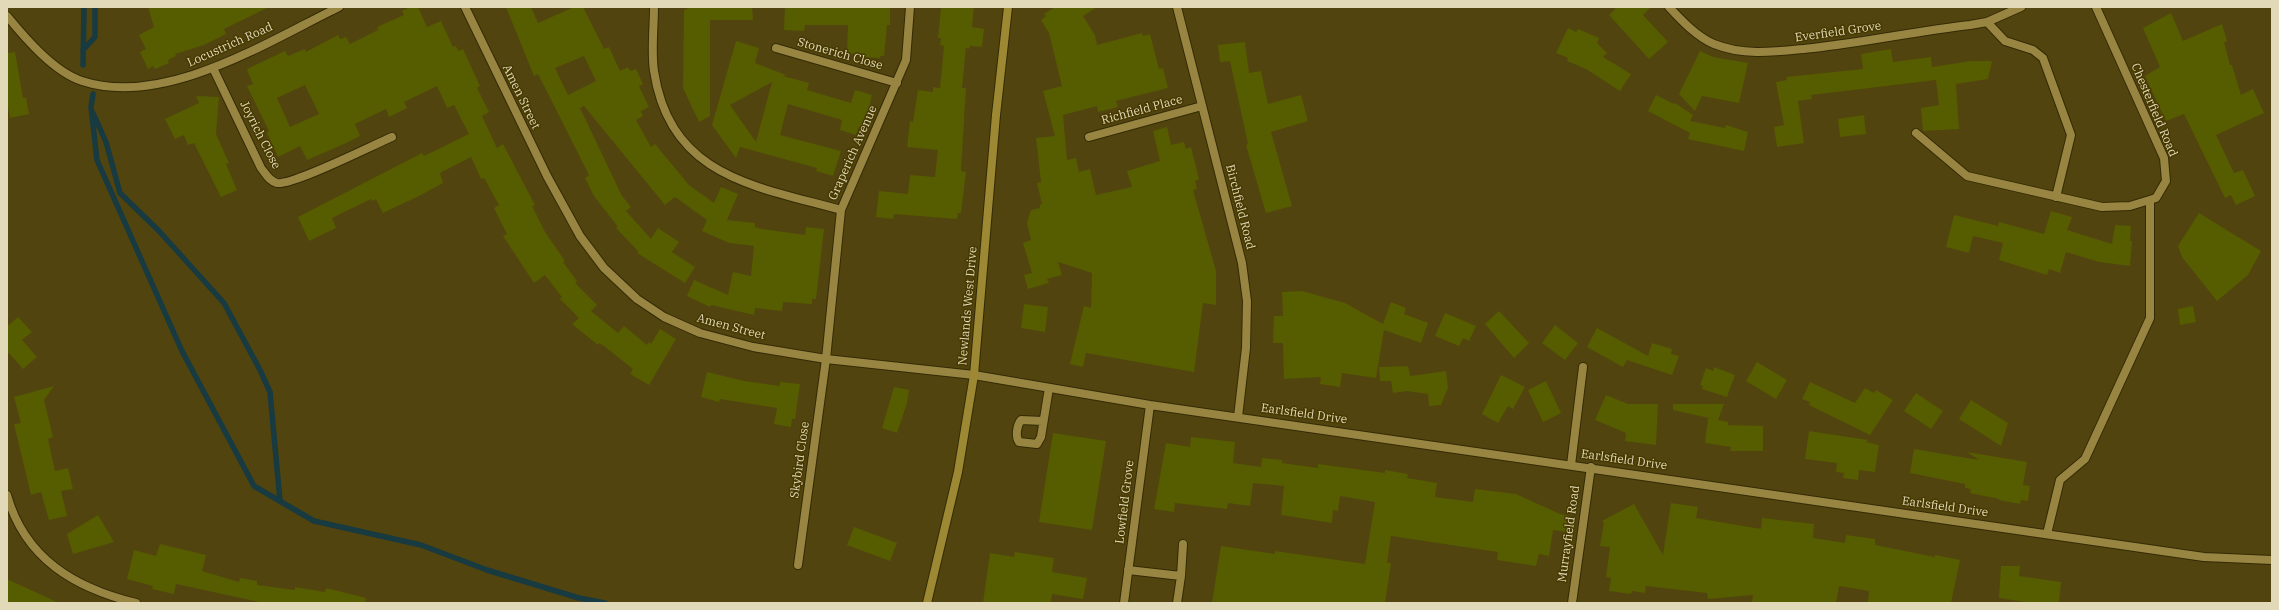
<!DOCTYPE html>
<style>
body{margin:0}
#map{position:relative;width:2279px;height:610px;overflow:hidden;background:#52440e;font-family:"IBM Plex Serif",serif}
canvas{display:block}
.frame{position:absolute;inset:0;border:8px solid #e2d9b8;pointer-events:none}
</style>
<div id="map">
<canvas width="2279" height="610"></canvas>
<div class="frame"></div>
</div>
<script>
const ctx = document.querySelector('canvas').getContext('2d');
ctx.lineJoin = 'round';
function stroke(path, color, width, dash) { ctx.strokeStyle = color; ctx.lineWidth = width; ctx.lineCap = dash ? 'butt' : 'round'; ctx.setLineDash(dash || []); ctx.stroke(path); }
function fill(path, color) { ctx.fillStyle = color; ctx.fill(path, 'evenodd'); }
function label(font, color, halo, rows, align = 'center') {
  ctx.font = font + ' "IBM Plex Serif",serif'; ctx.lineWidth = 3; ctx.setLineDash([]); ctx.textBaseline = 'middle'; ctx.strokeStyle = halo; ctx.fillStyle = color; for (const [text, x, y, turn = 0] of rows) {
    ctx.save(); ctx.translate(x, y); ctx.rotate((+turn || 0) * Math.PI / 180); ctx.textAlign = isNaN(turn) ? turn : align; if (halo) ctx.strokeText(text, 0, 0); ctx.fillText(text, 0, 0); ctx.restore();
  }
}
const stream = new Path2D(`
 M 83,50 L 95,37 L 95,7
 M 83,65 L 84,7
 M 93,94 L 91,107 L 97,160 L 182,351 L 254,486 L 314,521 L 421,545 L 487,570 L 579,598 L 605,603
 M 93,113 L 106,142 L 120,193 L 159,231 L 224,303 L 260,370 L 270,392 L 280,501`);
const building = new Path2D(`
 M 148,7 L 269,7 L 224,29 L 226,34 L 204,45 L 175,54 L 176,56 L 168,60 L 169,63 L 155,69 L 153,66 L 148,69 L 140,52 L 146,49 L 139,35 L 154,27 Z
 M 410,7 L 418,7 L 427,27 L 441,21 L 453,47 L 456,46 L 458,51 L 463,49 L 480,86 L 477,88 L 489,112 L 482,116 L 497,148 L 503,144 L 535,205 L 532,206 L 545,232 L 565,261 L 563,262 L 577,281 L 575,283 L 597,305 L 591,311 L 618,333 L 624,326 L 647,345 L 649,342 L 651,344 L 660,329 L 676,339 L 649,385 L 630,374 L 633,369 L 604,346 L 599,343 L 598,345 L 572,324 L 579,318 L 560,299 L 562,297 L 545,275 L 534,283 L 503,236 L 507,234 L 494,208 L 499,205 L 484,178 L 481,179 L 471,157 L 440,173 L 443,183 L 421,195 L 383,213 L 376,199 L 372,201 L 371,199 L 332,218 L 336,228 L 309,241 L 298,217 L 422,153 L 424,156 L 469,134 L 454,105 L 447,108 L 437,86 L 404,102 L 407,108 L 389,117 L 386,109 L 355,124 L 360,136 L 342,145 L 307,160 L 300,146 L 278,157 L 267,133 L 269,131 L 247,86 L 253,84 L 247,70 L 249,68 L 285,51 L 288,56 L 305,49 L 306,52 L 338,35 L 340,39 L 346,37 L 350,44 L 378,30 L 377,27 L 404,15 L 402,11 ZM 305,85 L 319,114 L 290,127 L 277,98 Z
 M 506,7 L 531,7 L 538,23 L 574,7 L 583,7 L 604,49 L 609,47 L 620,71 L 628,67 L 630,71 L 636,69 L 643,84 L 639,86 L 649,107 L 641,111 L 643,116 L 636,120 L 651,147 L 655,144 L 689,185 L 714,203 L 721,187 L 738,194 L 727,220 L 755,223 L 755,227 L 762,229 L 805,235 L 806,227 L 824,229 L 816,299 L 812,299 L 812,304 L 783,302 L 782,311 L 755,308 L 754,315 L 711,305 L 710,307 L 687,296 L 694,280 L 728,295 L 733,272 L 751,276 L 754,246 L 729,243 L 702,231 L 707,220 L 675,197 L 665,205 L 584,106 L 580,108 L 622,196 L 631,207 L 626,211 L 651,239 L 658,228 L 679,242 L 672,252 L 695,267 L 685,283 L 637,253 L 638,251 L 616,228 L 618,227 L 594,196 L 585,178 L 589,175 L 538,74 L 534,76 ZM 584,56 L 596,81 L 568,95 L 555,68 Z
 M 691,7 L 752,7 L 753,20 L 710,20 L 710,116 L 699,122 L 683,88 L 684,10 Z
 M 785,7 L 890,7 L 890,25 L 887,25 L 884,56 L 880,56 L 880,58 L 862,57 L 862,55 L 847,53 L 848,25 L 805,25 L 804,31 L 784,30 Z
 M 941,7 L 974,7 L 972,27 L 984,29 L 982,47 L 970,46 L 969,49 L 966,48 L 962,88 L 966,88 L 961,171 L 966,172 L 961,213 L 958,213 L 957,219 L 894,214 L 893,219 L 876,217 L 879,191 L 908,194 L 910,175 L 935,177 L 938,150 L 907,147 L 910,121 L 913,122 L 918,90 L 933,92 L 933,87 L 940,88 L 944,46 L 940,45 L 941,38 L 938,38 Z
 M 1055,7 L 1097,7 L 1083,16 L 1095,35 L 1097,45 L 1142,33 L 1143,36 L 1150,34 L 1159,69 L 1163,68 L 1168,88 L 1116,101 L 1118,107 L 1098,112 L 1097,106 L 1063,115 L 1067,160 L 1076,158 L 1079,172 L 1090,169 L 1096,195 L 1132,187 L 1127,171 L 1160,161 L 1153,131 L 1167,127 L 1171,145 L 1184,142 L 1186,149 L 1191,147 L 1199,179 L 1195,181 L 1197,189 L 1193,190 L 1216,271 L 1216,305 L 1203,303 L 1194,372 L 1086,353 L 1083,367 L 1070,364 L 1084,306 L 1091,308 L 1092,273 L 1058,262 L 1062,275 L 1047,279 L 1049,283 L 1028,289 L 1024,275 L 1032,273 L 1023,243 L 1031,240 L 1027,223 L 1031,210 L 1040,208 L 1040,205 L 1042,204 L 1037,183 L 1041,182 L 1036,138 L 1055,136 L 1043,91 L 1062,86 L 1049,33 L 1041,20 L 1046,16 L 1044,14 Z
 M 1617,7 L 1651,7 L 1643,15 L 1668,42 L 1649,59 L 1609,15 Z
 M 2171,13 L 2183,41 L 2222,24 L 2227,41 L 2224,42 L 2230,65 L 2232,65 L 2241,95 L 2253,89 L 2264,113 L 2216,135 L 2234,173 L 2243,170 L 2255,196 L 2236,205 L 2231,195 L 2225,198 L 2184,114 L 2166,121 L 2145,76 L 2160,67 L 2143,28 Z
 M 1568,28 L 1576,32 L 1578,29 L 1599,38 L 1597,43 L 1607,53 L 1603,57 L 1631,74 L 1620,91 L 1586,69 L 1567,61 L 1568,58 L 1556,53 Z
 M 736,41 L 759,48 L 755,63 L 786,75 L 783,76 L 809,83 L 807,90 L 851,103 L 855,90 L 872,95 L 868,113 L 866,113 L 862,128 L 859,127 L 856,135 L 840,130 L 842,120 L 788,104 L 780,135 L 841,151 L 833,176 L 816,171 L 817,168 L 740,147 L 736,158 L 712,125 ZM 772,82 L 756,142 L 730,105 Z
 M 1245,42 L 1249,73 L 1261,71 L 1268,104 L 1301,95 L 1308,121 L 1271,132 L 1292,206 L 1266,213 L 1246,145 L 1248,144 L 1230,61 L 1220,62 L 1218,45 Z
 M 1891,49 L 1893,62 L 1931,57 L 1932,67 L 1971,61 L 1992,61 L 1988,79 L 1956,84 L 1959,129 L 1923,131 L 1921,108 L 1939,105 L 1936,80 L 1811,95 L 1812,99 L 1798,101 L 1804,143 L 1777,147 L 1774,127 L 1784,125 L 1776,82 L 1787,80 L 1786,77 L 1863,69 L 1861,54 Z
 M 1700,51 L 1713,57 L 1748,63 L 1739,103 L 1702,96 L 1695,111 L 1679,94 Z
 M 15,52 L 23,98 L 26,98 L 29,114 L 10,118 L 7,102 L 7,53 Z
 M 1656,95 L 1674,104 L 1675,103 L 1693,115 L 1690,121 L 1725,128 L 1726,125 L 1748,132 L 1744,151 L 1688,139 L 1690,133 L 1648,111 Z
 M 196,96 L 219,97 L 216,134 L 229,163 L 226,164 L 237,190 L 221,197 L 194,143 L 188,145 L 184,135 L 175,139 L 165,119 L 199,103 Z
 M 1864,115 L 1866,134 L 1840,137 L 1838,119 Z
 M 2051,211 L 2072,217 L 2067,230 L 2112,244 L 2115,225 L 2131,226 L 2130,241 L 2132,241 L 2130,266 L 2099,262 L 2066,252 L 2060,273 L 2049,269 L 2047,275 L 1999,260 L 2003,243 L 1973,236 L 1969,253 L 1946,247 L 1954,215 L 1998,226 L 1999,222 L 2044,234 Z
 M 2199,213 L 2261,251 L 2248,275 L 2217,301 L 2182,257 L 2178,246 Z
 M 1302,291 L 1345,303 L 1383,324 L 1391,302 L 1406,308 L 1404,314 L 1428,323 L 1421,343 L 1384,330 L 1376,378 L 1342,373 L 1340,387 L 1320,384 L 1321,377 L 1284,379 L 1283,343 L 1273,343 L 1274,316 L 1283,316 L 1282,292 Z
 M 1024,304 L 1048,307 L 1045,332 L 1021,328 Z
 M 2193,306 L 2196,322 L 2180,325 L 2178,309 Z
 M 1499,311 L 1529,343 L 1514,358 L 1485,324 Z
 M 1445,313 L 1476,326 L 1469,341 L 1463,338 L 1459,346 L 1435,336 Z
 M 18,317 L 32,332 L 22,340 L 37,357 L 23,369 L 9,353 L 7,355 L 7,322 L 9,325 Z
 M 1555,325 L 1578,343 L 1565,360 L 1542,343 Z
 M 1597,328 L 1648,356 L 1652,343 L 1672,349 L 1671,354 L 1679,356 L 1672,375 L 1627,360 L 1623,367 L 1587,347 Z
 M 1757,362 L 1787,380 L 1776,399 L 1746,381 Z
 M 1408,366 L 1410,376 L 1446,371 L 1448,388 L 1441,405 L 1429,406 L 1428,394 L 1407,391 L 1393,393 L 1391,381 L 1380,381 L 1379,367 Z
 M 1714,367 L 1735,375 L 1727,397 L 1702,389 L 1703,386 L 1700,385 L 1706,368 L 1713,371 Z
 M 707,372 L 744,381 L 780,386 L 780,382 L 800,384 L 795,419 L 792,419 L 791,427 L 774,424 L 777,408 L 720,399 L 719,402 L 701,397 Z
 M 1501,375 L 1525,387 L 1513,409 L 1508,406 L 1498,423 L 1482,414 Z
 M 1546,381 L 1561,413 L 1543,422 L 1528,390 Z
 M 1810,382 L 1855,403 L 1865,388 L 1874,393 L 1876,390 L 1893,400 L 1870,435 L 1809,405 L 1810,402 L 1802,399 Z
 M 54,386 L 44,400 L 53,437 L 48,439 L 55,471 L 68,468 L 73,489 L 61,491 L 67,516 L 49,520 L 41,492 L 31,495 L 14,424 L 21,423 L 14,397 Z
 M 894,387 L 909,390 L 907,403 L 897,433 L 882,428 Z
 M 1916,393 L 1943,411 L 1931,429 L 1904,411 Z
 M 1606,395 L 1628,404 L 1658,404 L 1656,445 L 1625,441 L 1626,433 L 1595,420 Z
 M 1971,400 L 2008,423 L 2001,446 L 1959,419 Z
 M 1673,404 L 1724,404 L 1718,420 L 1673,410 Z
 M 1708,418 L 1728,422 L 1728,425 L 1763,426 L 1763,451 L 1730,451 L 1731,447 L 1705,443 Z
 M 1809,431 L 1868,440 L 1866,442 L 1879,445 L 1875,472 L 1859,470 L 1858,480 L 1843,478 L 1844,473 L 1836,472 L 1837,463 L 1805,459 Z
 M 1053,433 L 1106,441 L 1092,530 L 1039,522 Z
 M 1191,437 L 1235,442 L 1233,463 L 1261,467 L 1262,458 L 1282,460 L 1282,463 L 1318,468 L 1318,464 L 1385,473 L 1385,470 L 1408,474 L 1407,478 L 1437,483 L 1435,497 L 1473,502 L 1475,489 L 1516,494 L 1560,514 L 1569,516 L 1567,532 L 1553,530 L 1549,556 L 1539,554 L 1536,566 L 1497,560 L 1498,552 L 1391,536 L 1387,563 L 1391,563 L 1385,603 L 1212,603 L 1221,546 L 1275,554 L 1275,551 L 1365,564 L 1375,502 L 1340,496 L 1338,511 L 1333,510 L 1332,523 L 1281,515 L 1284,486 L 1253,483 L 1250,506 L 1228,503 L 1227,509 L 1175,503 L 1174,512 L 1154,509 L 1166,443 L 1190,447 Z
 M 1914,449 L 1979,460 L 1967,452 L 2027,462 L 2023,485 L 2030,486 L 2028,501 L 2021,500 L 2020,504 L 1999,500 L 1999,499 L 1970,493 L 1971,489 L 1965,488 L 1965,484 L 1910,473 Z
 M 1671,503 L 1698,507 L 1696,518 L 1761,529 L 1762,518 L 1814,524 L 1813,538 L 1845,543 L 1846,535 L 1875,539 L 1875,545 L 1935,557 L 1935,555 L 1960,560 L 1951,603 L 1868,603 L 1869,591 L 1839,586 L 1836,603 L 1752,603 L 1753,595 L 1708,599 L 1707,593 L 1646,586 L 1645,593 L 1632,591 L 1631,594 L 1609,591 L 1611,578 L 1606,577 L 1610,547 L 1600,546 L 1604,523 L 1602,521 L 1634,504 L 1663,555 Z
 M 98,515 L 114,542 L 73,554 L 67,534 Z
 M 854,527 L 897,543 L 890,561 L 847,545 Z
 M 160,544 L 206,555 L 202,571 L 239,582 L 240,578 L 257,581 L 257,585 L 295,590 L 295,587 L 325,592 L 326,588 L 366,598 L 365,603 L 264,603 L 176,584 L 174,594 L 152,589 L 153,586 L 127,579 L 134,550 L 156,556 Z
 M 1015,552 L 1054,558 L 1052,572 L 1087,578 L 1083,599 L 1052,594 L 1051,603 L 983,603 L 990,553 L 1014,557 Z
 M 2001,566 L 2020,566 L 2019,576 L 2061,582 L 2059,603 L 2031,603 L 1999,598 Z
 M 7,579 L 59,603 L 7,603 Z`);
const lane = new Path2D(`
 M 1043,421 L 1021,420 C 1017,425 1015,436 1019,442 L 1037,444 L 1041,437 L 1049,388
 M 1571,465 L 1583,367
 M 1128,570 L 1181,576 L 1177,603
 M 1181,576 L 1183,544`);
const street = new Path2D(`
 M 465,7 L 547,176 L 580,236 L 604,268 L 637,299 L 664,317 L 700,333 L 753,347 L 826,359 L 974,375 L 1150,405 L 2204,557 L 2272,560
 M 654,7 C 654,28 651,51 654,71 C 670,177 755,186 841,210
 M 1177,7 L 1242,263 L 1247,301 L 1246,348 L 1238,417
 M 1669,7 C 1681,20 1697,37 1714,44 C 1746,57 1780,51 1813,48 C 1866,42 1918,31 1970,25 L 1987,22 L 2021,7
 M 7,16 C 25,38 54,72 82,81 C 164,108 267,42 339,7
 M 1987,22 L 2005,41 L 2033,50 L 2043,58 L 2071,135 L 2056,197
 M 776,48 L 897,83
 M 213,68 L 261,168 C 266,174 269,181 277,183 C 292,186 373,145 392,137
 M 1916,133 L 1967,176 L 2102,207 L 2130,206 L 2156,198 L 2166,181 L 2164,158 L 2096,7
 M 1089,137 L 1202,106
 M 7,495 C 25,559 75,588 136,603
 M 2047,534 L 2060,480 L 2085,459 L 2150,318 L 2150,200
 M 798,565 L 826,359 L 841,210 L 906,60 L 910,7
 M 1124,603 L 1150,405
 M 1572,603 L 1591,467`);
const secondary = new Path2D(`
 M 927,603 L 958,472 L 974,375 L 996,115 L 1008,7`);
const streetNames = [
 ["Everfield Grove",1838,32,-8],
 ["Locustrich Road",230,45,-24],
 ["Stonerich Close",840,54,16],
 ["Amen Street",521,97,64],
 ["Richfield Place",1142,110,-15],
 ["Chesterfield Road",2154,110,67],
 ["Joyrich Close",260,135,63],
 ["Graperich Avenue",853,153,-66],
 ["Birchfield Road",1240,207,76],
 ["Newlands West Drive",968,306,-85],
 ["Amen Street",731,327,15],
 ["Earlsfield Drive",1304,414,8],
 ["Skybird Close",800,460,-82],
 ["Earlsfield Drive",1624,460,8],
 ["Lowfield Grove",1125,502,-83],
 ["Earlsfield Drive",1945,507,8],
 ["Murrayfield Road",1569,534,-82]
];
stroke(stream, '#183a41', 5.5);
fill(building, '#565c00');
stroke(lane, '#342b06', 10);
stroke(street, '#342b06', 10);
stroke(secondary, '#342b06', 10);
stroke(lane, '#988542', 8);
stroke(street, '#988542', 8);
stroke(secondary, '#9d8834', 8);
label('12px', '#e2d9b8', '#473a00', streetNames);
</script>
